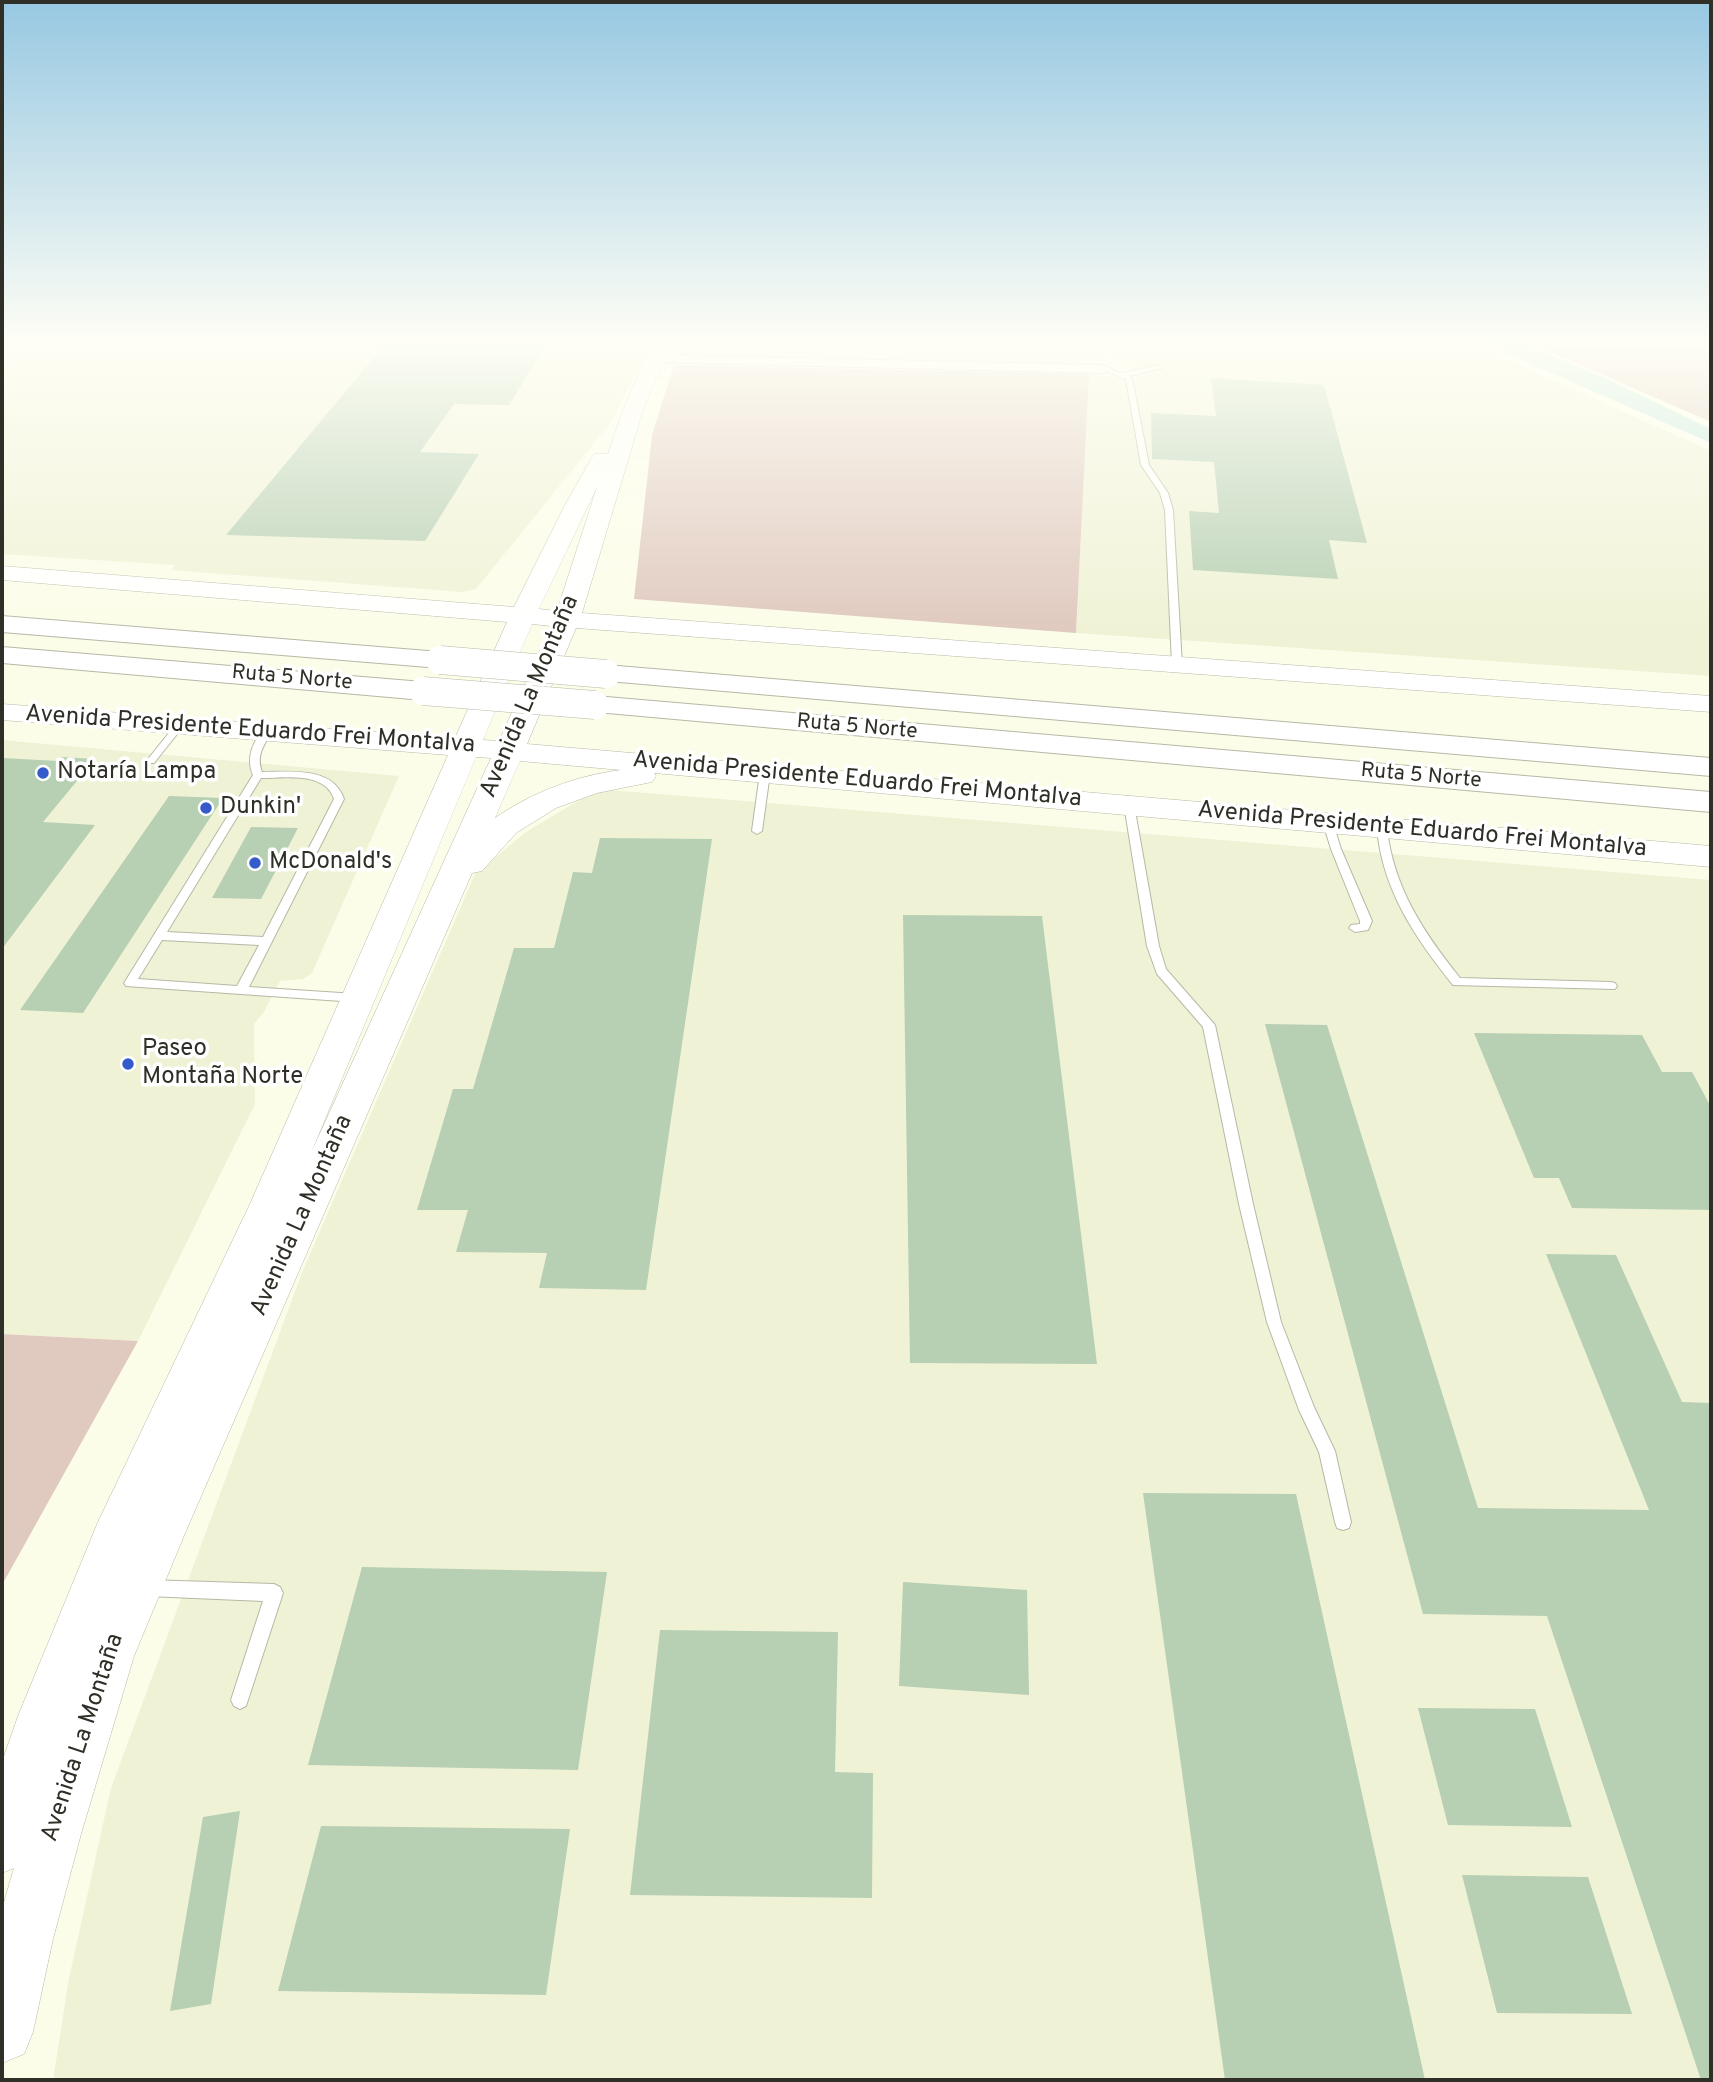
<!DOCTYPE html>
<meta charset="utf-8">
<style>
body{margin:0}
#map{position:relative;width:1713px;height:2082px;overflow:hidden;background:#fcfde9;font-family:Overpass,sans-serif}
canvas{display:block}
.frame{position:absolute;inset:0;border:4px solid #2f2f27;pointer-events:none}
</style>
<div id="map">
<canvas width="1713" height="2082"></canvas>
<div class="frame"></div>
</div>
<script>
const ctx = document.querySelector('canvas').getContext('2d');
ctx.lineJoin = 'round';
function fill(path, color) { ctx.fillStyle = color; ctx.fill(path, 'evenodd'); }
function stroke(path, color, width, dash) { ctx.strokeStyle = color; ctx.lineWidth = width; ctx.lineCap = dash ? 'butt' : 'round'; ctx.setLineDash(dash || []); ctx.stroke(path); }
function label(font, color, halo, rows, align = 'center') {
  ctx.font = font + ' Overpass,sans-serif'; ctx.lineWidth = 7; ctx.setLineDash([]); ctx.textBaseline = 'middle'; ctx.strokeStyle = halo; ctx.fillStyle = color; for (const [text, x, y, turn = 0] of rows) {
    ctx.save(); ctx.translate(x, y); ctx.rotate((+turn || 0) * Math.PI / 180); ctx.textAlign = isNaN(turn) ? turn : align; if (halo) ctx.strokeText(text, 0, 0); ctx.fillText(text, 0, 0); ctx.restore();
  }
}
const built = new Path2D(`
 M 2,341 L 652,341 L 612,421 L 476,589 L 462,592 L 171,570 L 175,565 L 2,554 Z
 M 686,341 L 1466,341 L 1711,451 L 1711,676 L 1076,633 L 1089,374 L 1137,378 L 1135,359 L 1106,359 L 1084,363 L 680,355 Z
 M 2,740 L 399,776 L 312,973 L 303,979 L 280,981 L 264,1012 L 254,1024 L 255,1104 L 138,1341 L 2,1334 Z
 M 598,789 L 1711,880 L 1711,2080 L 53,2080 L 69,1978 L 111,1788 L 303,1270 L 475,874 L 526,832 Z`);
const green = new Path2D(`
 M 1525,341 L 1711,341 L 1711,422 Z
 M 674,365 L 1089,374 L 1076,633 L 634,599 L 652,435 Z
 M 2,1334 L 138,1341 L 2,1585 Z`);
const water = new Path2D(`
 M 1478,341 L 1517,341 L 1603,377 L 1711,429 L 1711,443 Z`);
const building = new Path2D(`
 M 419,341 L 548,341 L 509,405 L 454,404 L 420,452 L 479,454 L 425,541 L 226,535 L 386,343 L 417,344 Z
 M 1211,378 L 1324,385 L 1367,543 L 1329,540 L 1338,579 L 1193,570 L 1189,511 L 1219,513 L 1214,462 L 1152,459 L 1151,413 L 1216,416 Z
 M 61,757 L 95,759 L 43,822 L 95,825 L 2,949 L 2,758 L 58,761 Z
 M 169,796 L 223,798 L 83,1013 L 20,1010 Z
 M 251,827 L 298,828 L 261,899 L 212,898 Z
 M 600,838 L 712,839 L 646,1290 L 539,1288 L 547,1253 L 456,1252 L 468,1210 L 417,1210 L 453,1089 L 473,1089 L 514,948 L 554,948 L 573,872 L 592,873 Z
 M 903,915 L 1042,916 L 1097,1364 L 910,1363 Z
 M 1265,1024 L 1327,1025 L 1478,1508 L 1649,1510 L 1546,1254 L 1616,1255 L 1682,1402 L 1711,1403 L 1711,2080 L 1701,2080 L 1547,1616 L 1423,1614 Z
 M 1474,1033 L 1642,1035 L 1662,1072 L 1692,1072 L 1711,1107 L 1711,1210 L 1572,1208 L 1559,1178 L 1534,1178 Z
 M 1143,1493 L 1296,1494 L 1425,2080 L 1225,2080 Z
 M 362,1567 L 607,1572 L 578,1770 L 308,1765 Z
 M 903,1582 L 1027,1590 L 1029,1695 L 899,1686 Z
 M 660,1630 L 838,1632 L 835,1772 L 873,1773 L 872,1898 L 630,1895 Z
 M 1418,1708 L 1535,1709 L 1572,1827 L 1448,1825 Z
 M 240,1811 L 211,2004 L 170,2011 L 203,1817 Z
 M 321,1826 L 570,1829 L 546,1995 L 278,1991 Z
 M 1462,1875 L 1588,1877 L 1632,2014 L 1497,2013 Z`);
const lane = new Path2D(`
 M 1160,365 L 1163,367 L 1162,368 L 1129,376 L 1132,378 L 1149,465 L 1168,493 L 1173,510 L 1182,665 L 1177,668 L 1172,665 L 1165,510 L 1160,493 L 1141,465 L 1126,379 L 1101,369 L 1104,367 L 1122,373 Z
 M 179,723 L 182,724 L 182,728 L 154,763 L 148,763 L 148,759 L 176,724 Z
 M 266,730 L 271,733 C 263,747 256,756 262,772 C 290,772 333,766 344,799 L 249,987 L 356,994 L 362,998 L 356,1002 L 126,986 L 124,983 L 126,980 L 253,775 C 246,759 252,739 266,730 ZM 261,778 C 284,778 325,771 334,799 L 263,937 L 167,932 ZM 162,940 L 259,945 L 237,986 L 138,979 Z
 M 765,770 L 770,773 L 762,831 L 757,834 L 752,831 L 760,773 Z
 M 1129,802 L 1134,805 L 1159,946 L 1166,969 L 1215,1025 L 1253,1204 L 1281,1322 L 1314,1407 L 1335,1451 L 1351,1522 L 1349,1528 L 1343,1530 L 1337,1528 L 1335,1522 L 1319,1452 L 1299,1410 L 1267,1322 L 1239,1204 L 1203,1027 L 1157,974 L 1147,946 L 1124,805 Z
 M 1328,820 L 1333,823 L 1341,849 L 1372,921 L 1368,930 L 1355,932 L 1349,928 L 1351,925 L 1360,924 L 1360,921 L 1331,849 L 1323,823 Z
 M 1382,825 L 1387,828 C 1393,887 1424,933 1460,978 L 1611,982 L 1615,983 L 1617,986 L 1615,989 L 1453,985 C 1415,938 1382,889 1377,828 Z
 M 147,1580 L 274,1584 L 280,1587 L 283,1593 L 246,1706 L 240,1709 L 234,1706 L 231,1700 L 263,1601 L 147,1596 L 141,1594 L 139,1588 L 141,1582 Z`);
const street = new Path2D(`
 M 655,355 L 1104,365 L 1111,369 L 1104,373 L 650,362 L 650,356 Z`);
const secondary = new Path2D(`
 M 653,341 L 672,341 L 643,410 L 582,613 L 1711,696 L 1711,712 L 576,628 L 527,744 L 1711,846 L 1711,867 L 654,773 L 656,776 L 652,782 L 597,793 L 556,808 L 516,833 L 482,871 L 472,873 L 186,1531 L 134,1656 L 81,1834 L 53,1939 L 33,2032 L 24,2054 L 2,2063 L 2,1909 L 14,1868 L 2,1873 L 2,1762 L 18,1716 L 98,1522 L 250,1204 L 448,755 L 2,720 L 2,704 L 455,738 L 507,622 L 2,580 L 2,566 L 514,607 L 564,507 L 591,459 L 594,454 L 608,454 L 623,410 ZM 597,487 L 557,611 L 539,609 ZM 532,624 L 551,626 L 499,741 L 483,740 ZM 476,757 L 491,758 L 311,1153 ZM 520,761 L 621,770 C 575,776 533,792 495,818 Z`);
const highway = new Path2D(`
 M 2,616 L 440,652 L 450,654 L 454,660 L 450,666 L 440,668 L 2,632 Z
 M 2,647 L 423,682 L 433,685 L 438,691 L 433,697 L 423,700 L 2,663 Z
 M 606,665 L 1711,758 L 1711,776 L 596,680 L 592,674 L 596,668 Z
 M 595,696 L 1711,792 L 1711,812 L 585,711 L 580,705 L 585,699 Z`);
const highwayBridge = new Path2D(`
 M 440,660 L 606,674
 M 423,691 L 595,705`);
const markers = [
 [43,773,7,"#355bcb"],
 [206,808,7,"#355bcb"],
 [255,863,7,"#355bcb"],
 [128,1064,7,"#355bcb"]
];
const farStreetnames = [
 ["Ruta 5 Norte",292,679,5],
 ["Ruta 5 Norte",857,728,5],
 ["Ruta 5 Norte",1421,777,5]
];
const streetNames = [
 ["Avenida La Montaña",531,697,-67],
 ["Avenida Presidente Eduardo Frei Montalva",250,731,4],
 ["Avenida Presidente Eduardo Frei Montalva",857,781,5],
 ["Avenida Presidente Eduardo Frei Montalva",1422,831,5],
 ["Avenida La Montaña",303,1216,-66],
 ["Avenida La Montaña",84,1738,-72]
];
const poiNames = [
 ["Notaría Lampa",57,773],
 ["Dunkin'",220,808],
 ["McDonald's",269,863],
 ["Paseo",142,1050],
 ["Montaña Norte",142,1078]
];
fill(built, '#f0f2d6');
fill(green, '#e0c9bf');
fill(water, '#bee7d9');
fill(building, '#b7cfb3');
stroke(lane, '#b7b8a5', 2);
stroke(street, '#b7b8a5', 2);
stroke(secondary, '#b7b8a5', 1);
stroke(highway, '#b7b8a5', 2);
fill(lane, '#fff');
fill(street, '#fff');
fill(secondary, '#fff');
fill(highway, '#fff');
stroke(highwayBridge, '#b7b8a5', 29, []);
stroke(highwayBridge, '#fff', 28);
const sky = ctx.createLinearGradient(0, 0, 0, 633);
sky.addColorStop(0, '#97c8e2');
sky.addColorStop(0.54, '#fefef5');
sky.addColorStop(1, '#fefef500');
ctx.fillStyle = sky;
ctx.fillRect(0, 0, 1713, 633);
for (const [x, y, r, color] of markers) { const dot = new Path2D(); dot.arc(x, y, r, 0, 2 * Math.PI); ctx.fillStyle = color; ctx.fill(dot); stroke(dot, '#fff', 2.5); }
label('21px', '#2f2f27', '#fff', farStreetnames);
label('24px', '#2f2f27', '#fff', streetNames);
label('24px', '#2f2f27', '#fff', poiNames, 'left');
</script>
